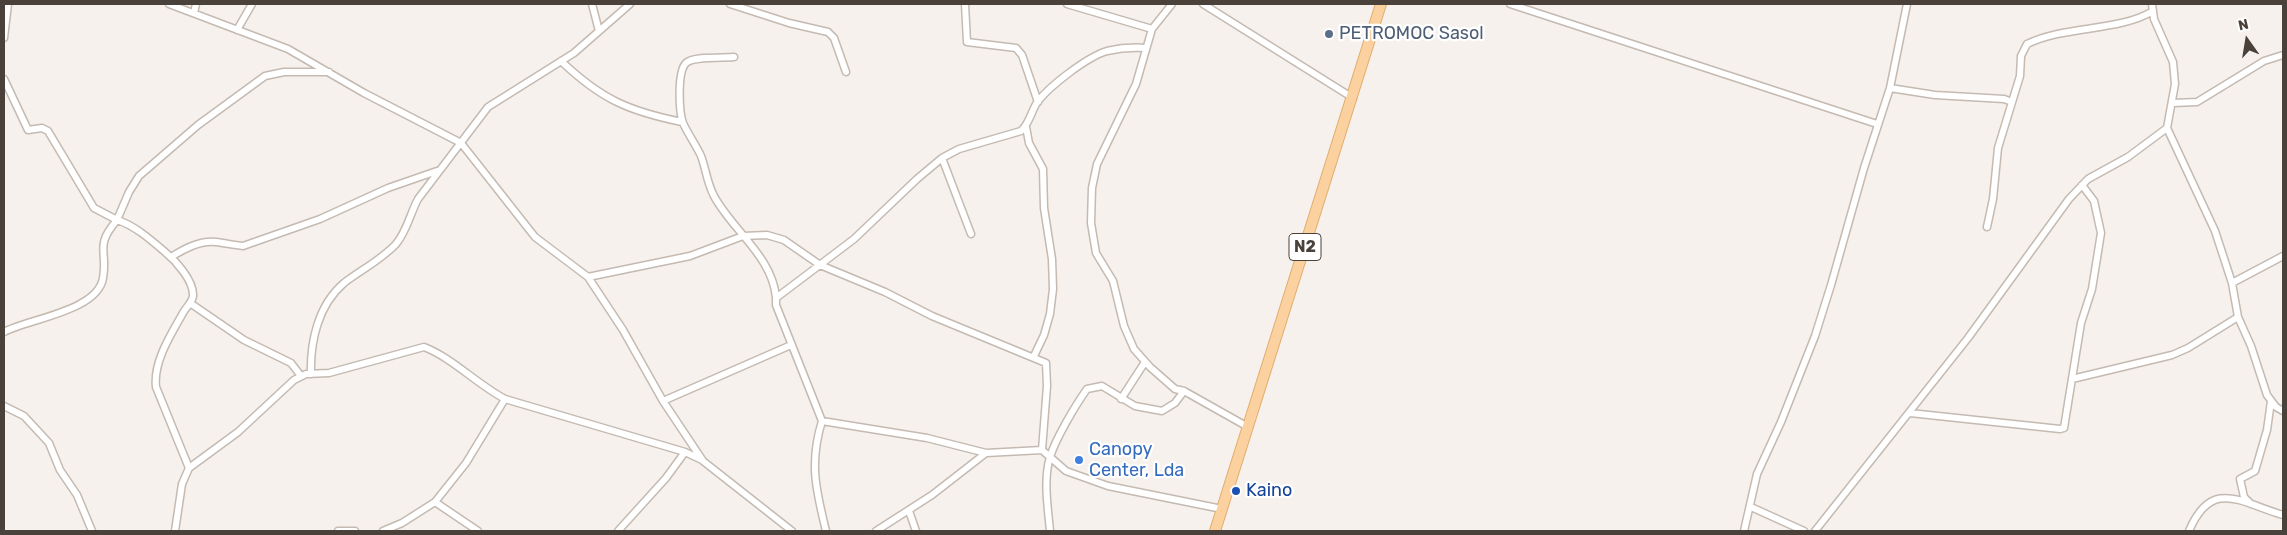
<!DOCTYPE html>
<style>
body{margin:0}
#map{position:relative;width:2287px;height:535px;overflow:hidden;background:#f6f1ec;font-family:Rubik,sans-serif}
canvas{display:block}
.frame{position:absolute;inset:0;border:5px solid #4a413a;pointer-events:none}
.north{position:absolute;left:2222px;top:15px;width:50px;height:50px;-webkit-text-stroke:4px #fff;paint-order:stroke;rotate:347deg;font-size:14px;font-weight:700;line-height:20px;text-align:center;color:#4a413a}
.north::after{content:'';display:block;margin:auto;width:18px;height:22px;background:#4a413a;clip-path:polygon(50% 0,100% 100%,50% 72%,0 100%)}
</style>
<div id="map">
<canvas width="2287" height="535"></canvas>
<div class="frame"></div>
<div class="north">N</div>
</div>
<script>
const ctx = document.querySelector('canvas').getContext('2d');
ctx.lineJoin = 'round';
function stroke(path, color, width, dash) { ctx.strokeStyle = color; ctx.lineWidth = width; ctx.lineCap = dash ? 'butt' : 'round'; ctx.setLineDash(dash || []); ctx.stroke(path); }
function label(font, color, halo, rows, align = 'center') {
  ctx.font = font + ' Rubik,sans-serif'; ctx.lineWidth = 4.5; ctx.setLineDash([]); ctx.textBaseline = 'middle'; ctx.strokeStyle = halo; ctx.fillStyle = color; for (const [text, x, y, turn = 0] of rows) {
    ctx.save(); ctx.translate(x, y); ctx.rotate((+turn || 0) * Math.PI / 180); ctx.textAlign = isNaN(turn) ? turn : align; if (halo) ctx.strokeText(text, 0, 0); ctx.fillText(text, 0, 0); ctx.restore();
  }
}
const minor = new Path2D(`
 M 169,4 L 288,49 L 364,93 L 461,143 L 535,237 L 588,277 L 623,330 L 663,401 L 703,461 L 792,531
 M 592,4 L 599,31
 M 730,4 L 789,23 L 828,32 L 834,38 L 846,72
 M 965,4 L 967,42 L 1016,48 L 1022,55 L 1038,102
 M 1067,4 L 1152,29
 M 1172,4 L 1152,29 L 1136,84 L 1097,164 L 1092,188 L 1091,223 L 1096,253 L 1113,281 L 1124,326 L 1134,349 L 1150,367 L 1175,389 L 1184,391 L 1248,427
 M 1203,4 L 1353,98
 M 1510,4 L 1877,124
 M 2152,4 L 2154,19 L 2173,62 L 2175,84 L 2167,128 L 2215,231 L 2232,283 L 2238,317 L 2251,346 L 2267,395 L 2276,407 L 2283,411
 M 194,13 L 196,4
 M 237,30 L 252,4
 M 4,38 L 8,4
 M 734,57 C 723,58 693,56 686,63 C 677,72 679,112 683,123 C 688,134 696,145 701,156 C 706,169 707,183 714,196 C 732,230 773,257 776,298
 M 561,61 C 601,99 628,111 682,122
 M 4,79 L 28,130 L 42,128 L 48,131 L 94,208 L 117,220 L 129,192 L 139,176 L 198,125 L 265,76 L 284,72 L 329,72
 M 1890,88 L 1935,95 L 2004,99 L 2012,102
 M 2173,103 L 2197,102 L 2264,61 L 2283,55
 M 1026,127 L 1029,143 L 1043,169 L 1044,208 L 1052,259 L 1053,289 L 1050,314 L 1044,335 L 1034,356
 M 942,158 L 971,234
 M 1987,227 L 1993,199 L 1998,148 L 2020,76 L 2021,56 L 2027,44 C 2066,25 2118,32 2153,11
 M 171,257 C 184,249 200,240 216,242 C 225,243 233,245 243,246 L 320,219 L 388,188 L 437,171
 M 588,277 L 690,256 L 743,236 L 767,235 L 784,240 L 820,265 L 885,292 L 932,316 L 1046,363 L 1047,386 L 1042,450 L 1066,471 L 1108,486 L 1222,509
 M 2232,283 L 2283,256
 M 190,303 L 244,340 L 291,363 L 301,376
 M 4,332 C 28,319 98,311 103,278 C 108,250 94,247 117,220 C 134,225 151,240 165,252 C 176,261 194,281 193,296 C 192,303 186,307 183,313 C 171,334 153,362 156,387 L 189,468 L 182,484 L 175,531
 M 311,374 C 310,342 318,305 344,283 C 361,270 381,260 396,244 C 407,231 410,214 418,199 L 488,107 L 574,53 L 630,4
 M 2072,379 L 2172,355 L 2188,348 L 2238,317
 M 1121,399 L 1145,362
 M 663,401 L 791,345
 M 4,406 L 24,416 L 49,443 L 60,470 L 77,495 L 92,531
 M 1910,413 L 2060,429 L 2064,428 L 2081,323 L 2092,289 L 2101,233 L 2094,201 L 2082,185
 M 822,421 L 927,438 L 986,453 L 1042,450
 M 189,468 L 238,432 L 294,380 L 306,374 L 329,373 L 424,347 C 451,357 478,385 505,399 L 685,452 L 702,460
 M 435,502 L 478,531
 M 2251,504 L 2244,497 L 2240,479 L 2255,471 L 2267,430 L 2271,401
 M 1751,507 L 1804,531
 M 909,511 L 916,531
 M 338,531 L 355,531
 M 383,531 L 402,523 L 435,502 L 466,463 L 505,399
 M 618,531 L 666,478 L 685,452
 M 826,531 C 816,490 809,463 822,421 L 776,305 L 776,298 L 854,239 L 917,179 L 942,158 L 959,149 L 1021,131 C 1030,123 1031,111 1038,101 C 1051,85 1087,57 1107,51 C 1120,48 1133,47 1146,48
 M 876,531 L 932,495 L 986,453
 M 1050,531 C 1048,508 1043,480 1050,457 C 1056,438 1075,406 1087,389 L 1102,386 L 1135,406 L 1162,411 L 1175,403 L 1184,391
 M 1744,531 L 1757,474 L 1781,422 L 1815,336 L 1831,285 L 1864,168 L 1890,88 L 1907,4
 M 1815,531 L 1968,338 L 2069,199 L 2088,179 L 2128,157 L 2167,128
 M 2189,531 C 2212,477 2241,503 2283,515`);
const primary = new Path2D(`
 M 1215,531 L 1381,4`);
const markers = [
 [1329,34,5,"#5c6f8a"],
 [1079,460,5,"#3f7fe0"],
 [1236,491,5,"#1a4fb4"]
];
const shields = [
 [1305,247,32]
];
const shieldNames = [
 ["N2",1305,247]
];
const serviceNames = [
 ["PETROMOC Sasol",1339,34]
];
const shopNames = [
 ["Canopy",1089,450],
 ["Center, Lda",1089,471]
];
const transitNames = [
 ["Kaino",1246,491]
];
stroke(minor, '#c4bab2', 9);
stroke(primary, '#e2ac6e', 12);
stroke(minor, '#fff', 6);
stroke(primary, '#fbd29f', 10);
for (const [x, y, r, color] of markers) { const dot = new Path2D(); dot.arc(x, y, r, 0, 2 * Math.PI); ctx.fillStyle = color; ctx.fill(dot); stroke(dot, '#fff', 2); }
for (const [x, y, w] of shields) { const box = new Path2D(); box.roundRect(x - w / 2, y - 13.5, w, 27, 4); ctx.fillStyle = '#fff'; ctx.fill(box); stroke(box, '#4a413a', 1); }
label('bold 16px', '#4a413a', null, shieldNames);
label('18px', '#4e5e75', '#fff', serviceNames, 'left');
label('18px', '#366cbe', '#fff', shopNames, 'left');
label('18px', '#164399', '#fff', transitNames, 'left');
</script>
